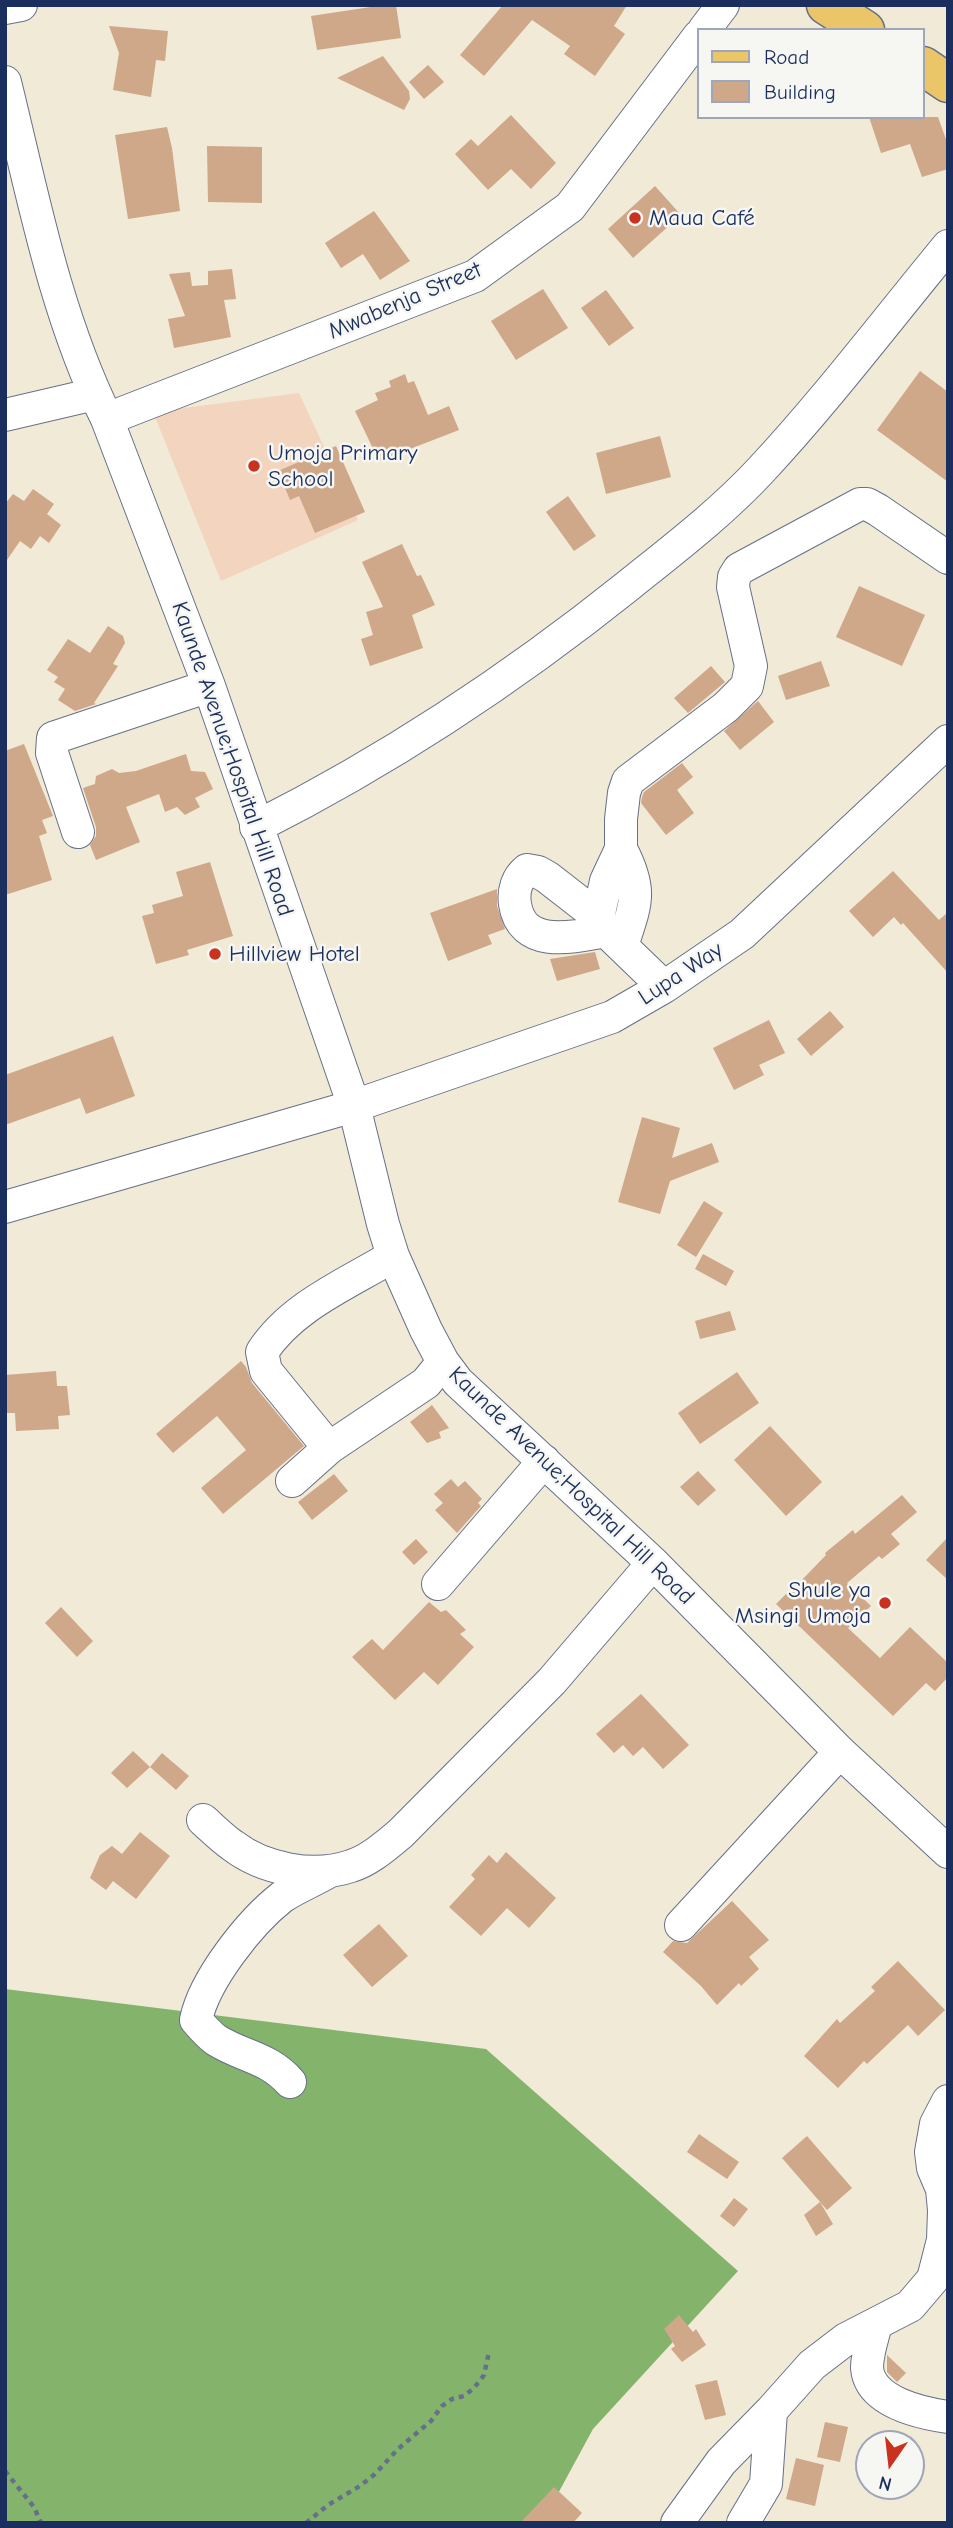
<!DOCTYPE html>
<meta charset="utf-8">
<style>
body{margin:0}
#map{position:relative;width:953px;height:2528px;overflow:hidden;background:#f1ead7;font-family:"Comic Neue",sans-serif}
canvas{display:block}
.frame{position:absolute;inset:0;border:7px solid #1b2f5e;pointer-events:none}
.legend{position:absolute;left:697px;top:28px;width:228px;height:91px;box-sizing:border-box;background:#f6f6f2;border:2px solid #9ea6b7;margin:0;padding:9px 12px;list-style:none;font-size:21px;color:#1b2f5e}
.legend li{display:flex;align-items:center;gap:14px;height:35px}
.legend b{width:35px;border:2px solid #9ea6b7}
.north{position:absolute;left:855px;top:2430px;width:70px;height:70px;box-sizing:border-box;background:#f6f6f2;border:2px solid #9ea6b7;border-radius:50%;rotate:194deg;font-size:19px;font-weight:700;line-height:28px;text-align:center;color:#1b2f5e}
.north::after{content:'';display:block;margin:auto;width:24px;height:32px;background:#c8321e;clip-path:polygon(50% 0,100% 100%,50% 72%,0 100%)}
</style>
<div id="map">
<canvas width="953" height="2528"></canvas>
<div class="frame"></div>
<ul class="legend">
<li><b style="height:9px;background:#eac669"></b>Road</li>
<li><b style="height:19px;background:#cfa789"></b>Building</li>
</ul>
<div class="north">N</div>
</div>
<script>
const ctx = document.querySelector('canvas').getContext('2d');
ctx.lineJoin = 'round';
function fill(path, color) { ctx.fillStyle = color; ctx.fill(path, 'evenodd'); }
function stroke(path, color, width, dash) { ctx.strokeStyle = color; ctx.lineWidth = width; ctx.lineCap = dash ? 'butt' : 'round'; ctx.setLineDash(dash || []); ctx.stroke(path); }
function label(font, color, halo, rows, align = 'center') {
  ctx.font = font + ' "Comic Neue",sans-serif'; ctx.lineWidth = 5; ctx.setLineDash([]); ctx.textBaseline = 'middle'; ctx.strokeStyle = halo; ctx.fillStyle = color; for (const [text, x, y, turn = 0] of rows) {
    ctx.save(); ctx.translate(x, y); ctx.rotate((+turn || 0) * Math.PI / 180); ctx.textAlign = isNaN(turn) ? turn : align; if (halo) ctx.strokeText(text, 0, 0); ctx.fillText(text, 0, 0); ctx.restore();
  }
}
const built = new Path2D(`
 M 299,393 L 358,520 L 221,581 L 153,412 Z`);
const forest = new Path2D(`
 M 5,1989 L 486,2049 L 738,2271 L 593,2429 L 542,2523 L 5,2523 Z`);
const building = new Path2D(`
 M 384,5 L 396,5 L 401,38 L 317,50 L 311,16 Z
 M 503,5 L 627,5 L 614,26 L 625,34 L 595,76 L 564,54 L 570,46 L 532,20 L 484,76 L 460,55 Z
 M 109,26 L 168,31 L 165,61 L 156,60 L 151,97 L 113,90 L 119,53 Z
 M 383,56 L 409,91 L 410,99 L 404,110 L 337,78 Z
 M 428,65 L 444,82 L 424,99 L 409,82 Z
 M 511,115 L 556,163 L 531,189 L 511,169 L 488,190 L 455,154 L 471,139 L 478,146 Z
 M 869,117 L 938,117 L 948,145 L 948,169 L 922,177 L 910,144 L 881,153 Z
 M 167,127 L 172,148 L 180,211 L 128,219 L 115,135 Z
 M 207,146 L 262,147 L 262,203 L 208,202 Z
 M 655,186 L 681,215 L 633,258 L 608,229 Z
 M 374,211 L 410,261 L 380,280 L 363,254 L 341,268 L 325,243 Z
 M 232,269 L 236,299 L 224,300 L 231,337 L 174,348 L 168,319 L 185,316 L 169,274 L 190,272 L 192,286 L 208,285 L 208,271 Z
 M 543,289 L 568,328 L 516,360 L 491,321 Z
 M 606,290 L 634,328 L 609,346 L 581,308 Z
 M 920,371 L 948,392 L 948,482 L 877,430 Z
 M 405,374 L 408,383 L 414,381 L 428,415 L 449,406 L 459,430 L 379,461 L 355,411 L 378,400 L 375,393 L 391,387 L 389,381 Z
 M 660,436 L 671,477 L 606,494 L 596,453 Z
 M 336,446 L 365,512 L 315,533 L 299,496 L 290,500 L 278,471 Z
 M 33,489 L 54,504 L 47,514 L 61,525 L 49,543 L 40,536 L 31,549 L 20,541 L 5,563 L 5,504 L 13,494 L 24,501 Z
 M 568,496 L 596,536 L 574,551 L 546,512 Z
 M 402,544 L 417,576 L 421,575 L 435,605 L 412,615 L 423,648 L 370,666 L 361,639 L 373,635 L 366,612 L 383,607 L 362,562 Z
 M 859,586 L 925,615 L 902,666 L 836,637 Z
 M 108,626 L 123,636 L 125,643 L 113,664 L 118,666 L 94,703 L 96,704 L 75,711 L 58,700 L 65,689 L 54,682 L 58,677 L 47,670 L 68,639 L 90,653 Z
 M 821,661 L 830,686 L 786,700 L 778,676 Z
 M 711,666 L 725,682 L 688,713 L 674,698 Z
 M 758,701 L 774,722 L 740,750 L 724,731 Z
 M 24,744 L 53,816 L 42,820 L 47,833 L 39,836 L 52,880 L 5,895 L 5,751 Z
 M 186,754 L 191,771 L 205,772 L 213,789 L 195,798 L 200,807 L 185,815 L 177,807 L 165,812 L 159,794 L 126,807 L 140,842 L 96,860 L 90,845 L 96,836 L 96,827 L 83,788 L 95,784 L 96,776 L 112,769 L 119,773 L 136,771 Z
 M 682,763 L 693,777 L 677,790 L 694,813 L 666,835 L 641,803 L 642,797 L 644,792 Z
 M 210,862 L 233,936 L 187,950 L 189,955 L 156,964 L 142,916 L 154,913 L 152,905 L 183,896 L 176,872 Z
 M 893,871 L 939,920 L 948,912 L 948,973 L 903,923 L 901,925 L 894,917 L 873,937 L 849,911 Z
 M 497,889 L 497,906 L 505,929 L 488,935 L 492,944 L 448,961 L 430,913 Z
 M 595,952 L 600,969 L 557,981 L 550,959 Z
 M 830,1011 L 844,1027 L 811,1056 L 797,1039 Z
 M 769,1020 L 785,1053 L 759,1065 L 764,1075 L 734,1090 L 713,1048 Z
 M 113,1036 L 135,1096 L 86,1114 L 80,1098 L 5,1125 L 5,1075 Z
 M 642,1117 L 680,1128 L 672,1158 L 712,1143 L 719,1162 L 670,1181 L 660,1214 L 618,1202 Z
 M 704,1201 L 723,1213 L 696,1257 L 677,1245 Z
 M 703,1254 L 734,1271 L 726,1286 L 695,1269 Z
 M 730,1311 L 736,1330 L 700,1339 L 695,1321 Z
 M 241,1361 L 246,1367 L 252,1383 L 304,1446 L 223,1514 L 201,1488 L 246,1450 L 217,1416 L 173,1453 L 156,1434 Z
 M 56,1371 L 57,1386 L 67,1386 L 70,1415 L 58,1416 L 59,1429 L 16,1431 L 15,1413 L 5,1413 L 5,1375 Z
 M 737,1372 L 759,1403 L 700,1444 L 678,1413 Z
 M 432,1405 L 449,1428 L 439,1432 L 441,1438 L 427,1443 L 410,1422 Z
 M 770,1426 L 822,1482 L 786,1516 L 734,1460 Z
 M 698,1471 L 716,1490 L 698,1506 L 680,1487 Z
 M 334,1474 L 348,1491 L 312,1520 L 298,1502 Z
 M 451,1479 L 458,1487 L 465,1481 L 482,1499 L 478,1503 L 481,1506 L 457,1533 L 435,1510 L 443,1503 L 434,1494 Z
 M 902,1495 L 917,1512 L 891,1534 L 900,1544 L 882,1559 L 879,1556 L 847,1583 L 871,1606 L 848,1628 L 880,1658 L 910,1627 L 948,1663 L 948,1677 L 935,1691 L 926,1683 L 893,1716 L 776,1604 L 797,1583 L 798,1584 L 826,1555 L 825,1553 L 853,1530 L 855,1534 Z
 M 948,1537 L 948,1580 L 926,1560 Z
 M 416,1539 L 428,1552 L 414,1565 L 402,1552 Z
 M 429,1602 L 441,1612 L 446,1610 L 466,1630 L 460,1634 L 474,1647 L 438,1685 L 424,1672 L 395,1700 L 352,1657 L 372,1639 L 383,1650 Z
 M 61,1607 L 93,1641 L 77,1657 L 45,1623 Z
 M 641,1694 L 689,1745 L 663,1769 L 643,1747 L 633,1756 L 623,1745 L 614,1753 L 596,1734 Z
 M 133,1751 L 150,1767 L 127,1788 L 111,1773 Z
 M 162,1753 L 189,1776 L 176,1790 L 150,1767 Z
 M 140,1832 L 170,1856 L 136,1899 L 113,1881 L 106,1890 L 90,1878 L 100,1855 L 112,1846 L 122,1854 Z
 M 506,1852 L 556,1898 L 529,1928 L 507,1908 L 481,1936 L 449,1907 L 475,1879 L 471,1875 L 489,1855 L 497,1863 Z
 M 732,1901 L 769,1940 L 749,1957 L 759,1969 L 741,1986 L 739,1983 L 717,2005 L 701,1986 L 663,1952 L 673,1941 L 687,1943 Z
 M 379,1924 L 408,1956 L 372,1987 L 343,1955 Z
 M 898,1961 L 945,2010 L 918,2036 L 908,2025 L 867,2064 L 864,2061 L 838,2088 L 804,2056 L 837,2019 L 840,2023 L 875,1991 L 871,1987 Z
 M 699,2134 L 739,2162 L 727,2179 L 687,2152 Z
 M 807,2136 L 852,2188 L 827,2210 L 782,2158 Z
 M 734,2198 L 748,2209 L 734,2227 L 720,2216 Z
 M 820,2202 L 833,2224 L 816,2236 L 804,2215 Z
 M 679,2315 L 693,2332 L 696,2329 L 706,2345 L 682,2362 L 671,2349 L 675,2346 L 664,2329 Z
 M 887,2355 L 906,2373 L 897,2382 L 887,2372 Z
 M 717,2380 L 726,2415 L 705,2420 L 695,2385 Z
 M 825,2422 L 848,2427 L 840,2462 L 817,2457 Z
 M 796,2458 L 824,2465 L 815,2506 L 786,2499 Z
 M 554,2487 L 582,2513 L 573,2523 L 520,2523 Z`);
const path = new Path2D(`
 M 5,2471 L 34,2507 L 41,2523
 M 306,2523 L 328,2505 L 360,2486 L 375,2474 L 398,2449 L 431,2421 L 442,2406 L 452,2399 L 464,2396 L 474,2388 L 484,2375 L 489,2352`);
const minor = new Path2D(`
 M 5,8 L 21,5
 M 704,30 L 723,5
 M 5,82 C 33,196 55,314 107,419 L 209,686 L 354,1106 L 383,1224 L 393,1256 L 426,1330 L 443,1362 L 458,1382 L 653,1563 L 840,1752 L 948,1852
 M 5,415 L 95,394
 M 107,419 L 475,276 L 570,207 L 699,36
 M 256,827 C 389,760 513,678 629,585 C 675,548 721,513 761,470 C 827,399 886,321 948,246
 M 78,832 L 52,753 L 53,738 L 209,686
 M 621,849 C 643,891 636,903 622,946
 M 598,918 L 606,881 L 621,849 L 621,819 L 624,793 L 628,781 L 726,707 L 747,686 L 751,666 L 733,587 L 734,577 L 739,569 L 860,504 L 867,504 L 878,510 L 948,558
 M 606,931 C 574,937 522,950 515,904 C 513,891 517,878 527,870 L 538,872 L 547,877 L 592,912 L 606,931 L 664,987
 M 5,1207 L 354,1106 L 612,1017 L 664,987 L 742,934 L 948,741
 M 329,1448 L 266,1371 L 262,1352 C 292,1306 347,1284 393,1256
 M 292,1481 L 329,1448 L 426,1383 L 443,1362
 M 438,1584 L 544,1461
 M 203,1820 C 212,1828 222,1838 232,1845 C 263,1869 313,1879 351,1866 C 370,1860 385,1846 400,1834 L 552,1681 L 653,1563
 M 681,1925 L 840,1752
 M 290,2082 C 268,2057 243,2057 216,2040 C 209,2035 202,2027 196,2020 C 204,1980 250,1922 282,1897 C 297,1887 315,1880 330,1871
 M 876,2324 C 873,2337 867,2353 867,2368 C 870,2402 921,2413 948,2417
 M 677,2523 L 721,2462 L 771,2411 L 812,2365 L 846,2339 L 910,2306 L 933,2279 L 943,2240 L 944,2210 L 942,2189 L 933,2168 L 931,2152 L 936,2124 L 948,2101
 M 743,2523 L 766,2484 L 771,2411`);
const major = new Path2D(`
 M 826,5 L 865,30
 M 923,66 L 948,83`);
const markers = [
 [635,218,7,"#c8321e"],
 [254,466,7,"#c8321e"],
 [215,954,7,"#c8321e"],
 [885,1603,7,"#c8321e"]
];
const poiNames = [
 ["Maua Café",649,218],
 ["Umoja Primary",268,453],
 ["School",268,479],
 ["Hillview Hotel",229,954],
 ["Shule ya",871,1590,"right"],
 ["Msingi Umoja",871,1616,"right"]
];
const streetNames = [
 ["Mwabenja Street",405,301,-23],
 ["Kaunde Avenue;Hospital Hill Road",232,759,71],
 ["Lupa Way",681,974,-33],
 ["Kaunde Avenue;Hospital Hill Road",571,1486,44]
];
fill(built, '#f3d4bf');
fill(forest, '#84b36c');
fill(building, '#cfa789');
stroke(minor, '#667088', 34);
stroke(major, '#667088', 41);
stroke(path, '#667088', 4.5, [5, 5]);
stroke(minor, '#fff', 32);
stroke(major, '#eac669', 38);
for (const [x, y, r, color] of markers) { const dot = new Path2D(); dot.arc(x, y, r, 0, 2 * Math.PI); ctx.fillStyle = color; ctx.fill(dot); stroke(dot, '#f6f6f2', 2.5); }
label('23px', '#1b2f5e', '#f6f6f2', poiNames, 'left');
label('23px', '#1b2f5e', '#f6f6f2', streetNames);
</script>
